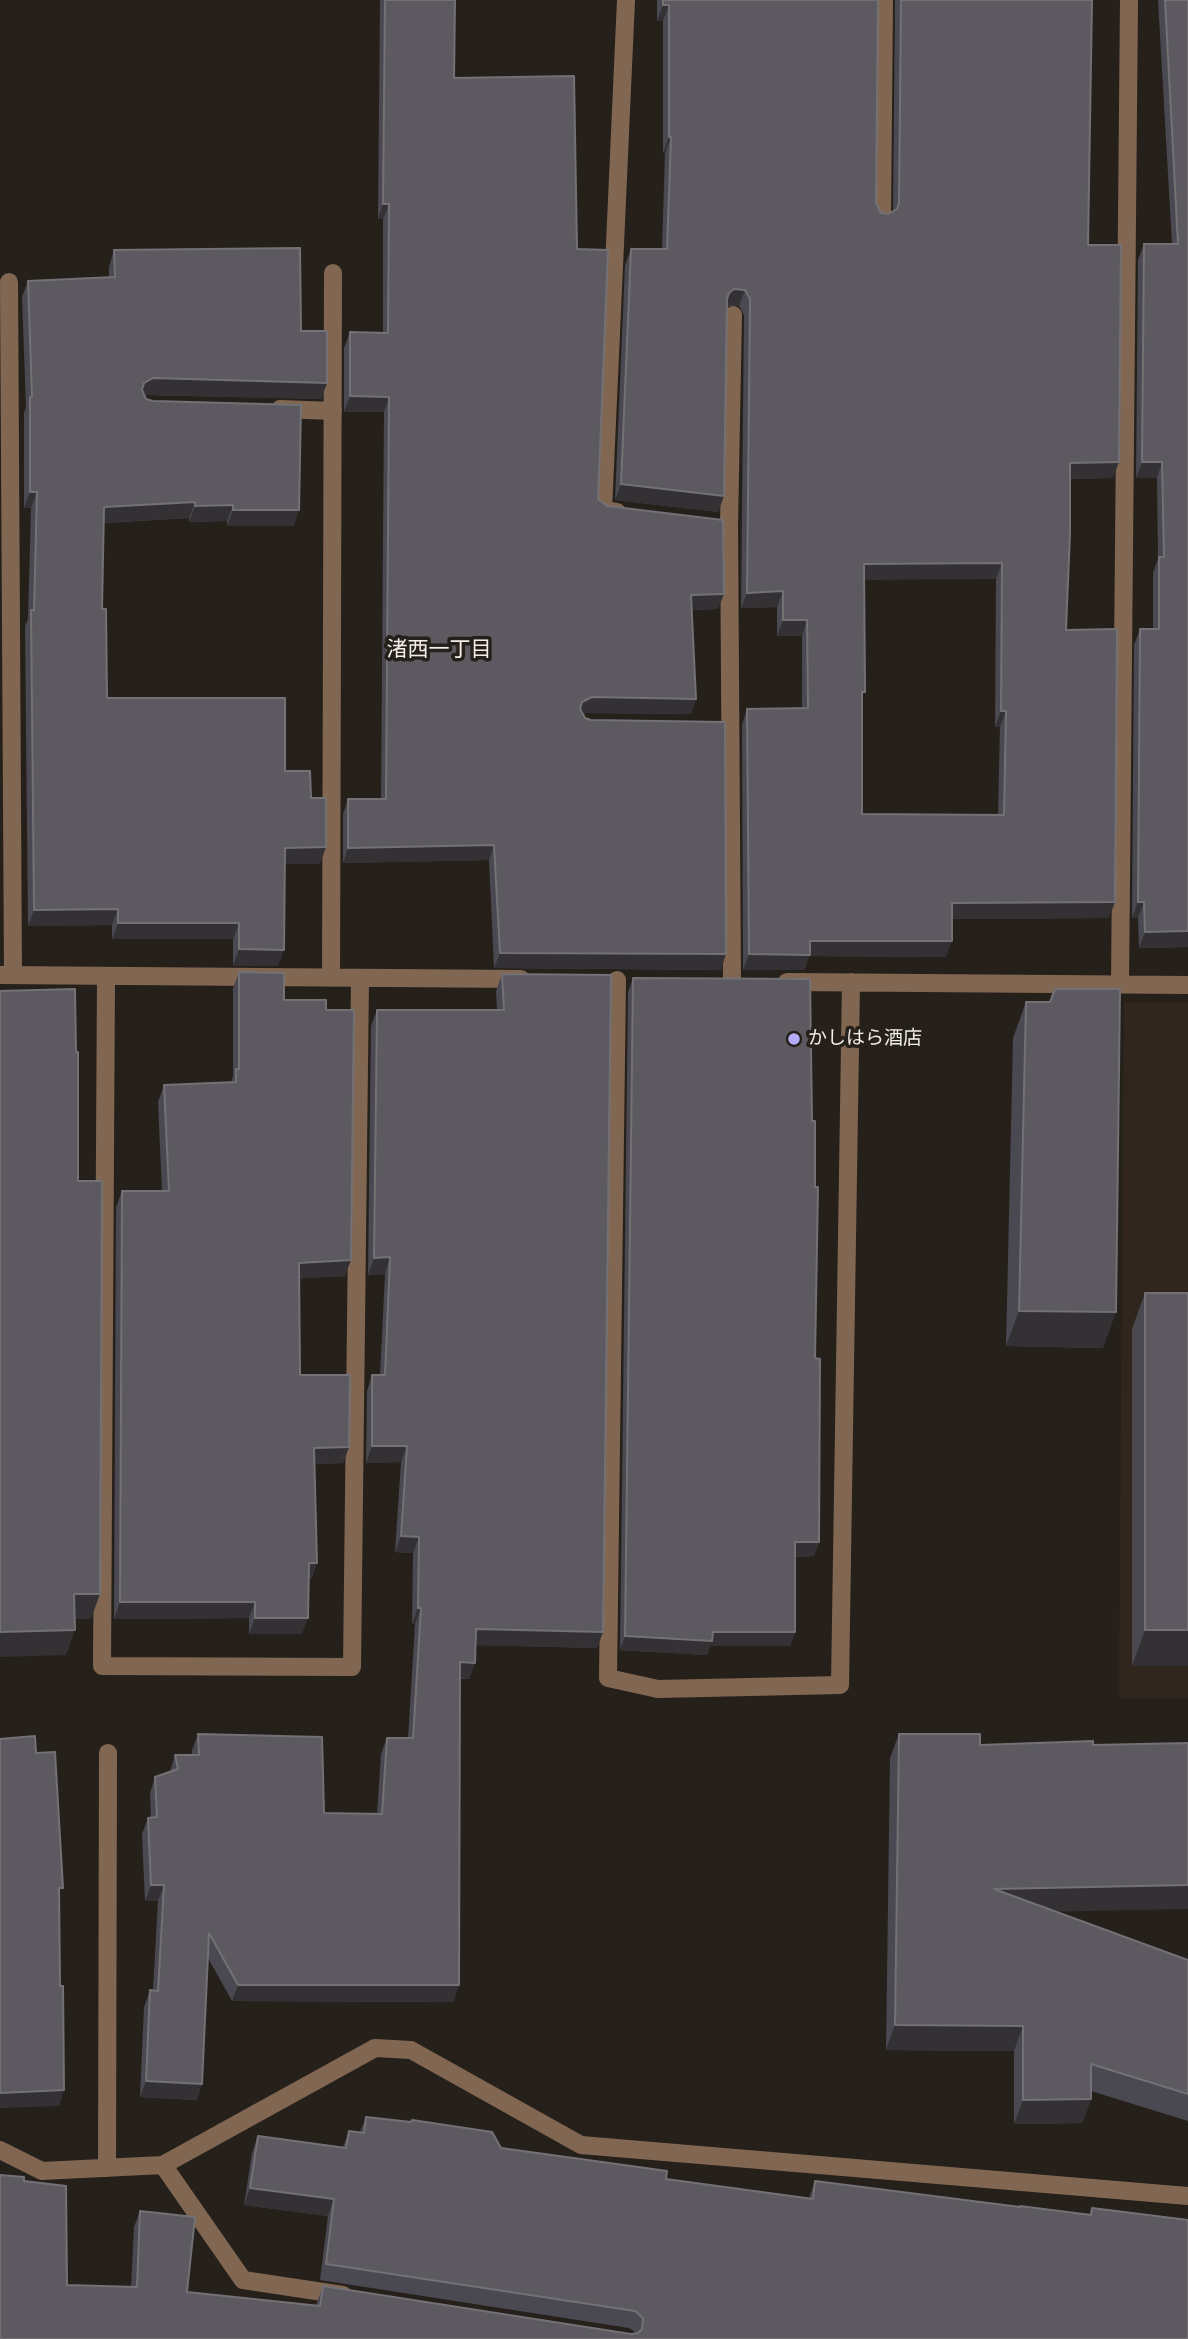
<!DOCTYPE html>
<meta charset="utf-8">
<style>
body{margin:0}
canvas{display:block;background:#26201b}
</style>
<canvas width="1188" height="2339"></canvas>
<script>
const ctx = document.querySelector('canvas').getContext('2d');
ctx.lineJoin = 'round';
function fill(path, color) { ctx.fillStyle = color; ctx.fill(path, 'evenodd'); }
function stroke(path, color, width, dash) { ctx.strokeStyle = color; ctx.lineWidth = width; ctx.lineCap = dash ? 'butt' : 'round'; ctx.setLineDash(dash || []); ctx.stroke(path); }
function label(font, color, halo, rows, align = 'center') {
  ctx.font = font + ' "Libre Baskerville","Noto Sans JP",serif'; ctx.lineWidth = 7; ctx.setLineDash([]); ctx.textBaseline = 'middle'; ctx.strokeStyle = halo; ctx.fillStyle = color; for (const [text, x, y, turn = 0] of rows) {
    ctx.save(); ctx.translate(x, y); ctx.rotate((+turn || 0) * Math.PI / 180); ctx.textAlign = isNaN(turn) ? turn : align; if (halo) ctx.strokeText(text, 0, 0); ctx.fillText(text, 0, 0); ctx.restore();
  }
}
const built = new Path2D(`
 M 1124,1002 L 1188,1002 L 1188,1698 L 1119,1698 Z`);
const lane = new Path2D(`
 M 280,409 L 333,411`);
const street = new Path2D(`
 M 882,219 L 884,0
 M 9,282 L 13,975
 M 617,512 L 603,510 L 626,0
 M 0,975 L 521,979
 M 106,976 L 102,1666 L 352,1667 L 360,978
 M 331,978 L 333,273
 M 617,980 L 608,1678 L 658,1689 L 840,1685 L 851,982
 M 732,981 L 729,525 L 733,315
 M 787,982 L 1188,985
 M 1120,984 L 1129,0
 M 0,2150 L 42,2171 L 163,2165 L 375,2048 L 411,2050 L 581,2145 L 1188,2196
 M 163,2165 L 243,2280 L 343,2295
 M 107,2168 L 108,1753`);
const wall = new Path2D(`
 M 380,0 L 455,0 L 454,78 L 577,249 L 598,499 L 718,609 L 692,610 L 696,699 L 691,714 L 586,713 L 583,714 L 721,970 L 494,968 L 489,860 L 343,863 L 343,814 L 348,799 L 381,799 L 384,412 L 344,412 L 344,348 L 350,332 L 383,333 L 383,219 L 378,219 Z
 M 657,0 L 878,0 L 876,203 L 881,213 L 888,214 L 893,212 L 895,0 L 1092,0 L 1088,245 L 1113,478 L 1070,479 L 1066,630 L 1109,918 L 952,919 L 946,957 L 809,956 L 804,970 L 743,970 L 742,725 L 747,709 L 802,708 L 802,636 L 777,636 L 777,607 L 741,608 L 744,315 L 739,306 L 727,306 L 724,496 L 718,512 L 615,500 L 625,265 L 631,249 L 662,249 L 665,153 L 663,153 L 663,21 L 657,21 ZM 864,579 L 996,579 L 995,727 L 1000,727 L 998,815 L 862,814 L 862,701 Z
 M 1158,0 L 1188,0 L 1188,947 L 1139,948 L 1138,918 L 1132,918 L 1134,645 L 1140,629 L 1153,629 L 1153,573 L 1158,559 L 1157,478 L 1136,478 L 1138,260 L 1144,244 L 1172,244 Z
 M 114,250 L 301,331 L 327,383 L 321,399 L 147,395 L 145,396 L 146,399 L 294,526 L 227,526 L 227,521 L 189,522 L 189,518 L 104,523 L 102,609 L 107,698 L 285,771 L 311,798 L 320,864 L 285,864 L 278,966 L 233,966 L 233,939 L 112,939 L 112,925 L 28,926 L 25,626 L 28,619 L 31,508 L 24,508 L 24,413 L 26,407 L 22,297 L 28,281 L 109,277 L 109,267 Z
 M 239,972 L 284,1000 L 326,1010 L 345,1276 L 300,1278 L 300,1375 L 349,1447 L 343,1463 L 315,1464 L 317,1563 L 311,1579 L 309,1579 L 302,1634 L 249,1634 L 249,1618 L 114,1619 L 116,1207 L 122,1191 L 162,1191 L 158,1102 L 164,1085 L 231,1083 L 233,1076 L 233,988 Z
 M 502,974 L 603,1632 L 597,1648 L 476,1645 L 475,1663 L 469,1679 L 460,1679 L 459,1985 L 453,2002 L 232,2001 L 208,1958 L 197,2100 L 140,2097 L 144,2007 L 150,1990 L 153,1990 L 158,1901 L 145,1901 L 142,1834 L 148,1818 L 151,1818 L 150,1793 L 155,1777 L 170,1772 L 175,1755 L 192,1755 L 192,1750 L 198,1734 L 324,1813 L 377,1814 L 381,1754 L 387,1738 L 408,1738 L 415,1624 L 412,1624 L 413,1553 L 395,1552 L 401,1462 L 366,1463 L 367,1391 L 372,1375 L 380,1375 L 385,1274 L 368,1275 L 371,1026 L 377,1010 L 497,1010 L 496,991 Z
 M 633,978 L 815,1358 L 819,1542 L 814,1556 L 795,1557 L 795,1632 L 790,1646 L 710,1646 L 707,1655 L 620,1650 L 628,992 Z
 M 1026,1002 L 1103,1348 L 1006,1346 L 1013,1038 Z
 M 1145,1293 L 1188,1666 L 1132,1666 L 1132,1329 Z
 M 899,1734 L 980,1745 L 1057,1912 L 1188,1960 L 1188,2121 L 1091,2091 L 1091,2099 L 1082,2123 L 1014,2124 L 1014,2051 L 886,2050 L 890,1758 Z
 M 366,2117 L 501,2148 L 666,2179 L 809,2198 L 815,2181 L 1019,2207 L 1089,2215 L 1092,2208 L 1188,2339 L 0,2339 L 24,2181 L 67,2285 L 131,2287 L 134,2227 L 140,2211 L 187,2292 L 316,2305 L 323,2286 L 631,2334 L 636,2333 L 629,2328 L 320,2280 L 328,2216 L 244,2205 L 252,2153 L 258,2136 L 343,2147 L 349,2131 L 360,2132 Z`);
const shadedWall = new Path2D(`
 M 663,5 L 669,5 L 663,21 L 657,21 Z
 M 669,137 L 671,137 L 665,153 L 663,153 Z
 M 383,204 L 389,204 L 383,219 L 378,219 Z
 M 734,289 L 745,290 L 739,306 L 728,305 L 724,309 L 729,293 Z
 M 153,378 L 327,383 L 321,399 L 147,395 L 138,400 L 144,383 Z
 M 350,396 L 389,397 L 384,412 L 344,412 Z
 M 1119,462 L 1113,478 L 1064,479 L 1070,463 Z
 M 1142,462 L 1162,462 L 1157,478 L 1136,478 Z
 M 621,484 L 724,496 L 718,512 L 615,500 Z
 M 30,492 L 37,492 L 31,508 L 24,508 Z
 M 195,502 L 189,518 L 98,523 L 104,507 Z
 M 233,505 L 227,521 L 189,522 L 195,506 Z
 M 233,510 L 299,510 L 294,526 L 227,526 Z
 M 1002,563 L 996,579 L 858,580 L 864,564 Z
 M 783,591 L 777,607 L 741,608 L 747,593 Z
 M 724,594 L 718,609 L 686,610 L 691,595 Z
 M 783,620 L 807,620 L 802,636 L 777,636 Z
 M 592,697 L 696,699 L 691,714 L 586,713 L 577,718 L 582,702 Z
 M 1001,711 L 1006,711 L 1000,727 L 995,727 Z
 M 494,845 L 489,860 L 343,863 L 348,848 Z
 M 326,847 L 320,864 L 279,864 L 285,848 Z
 M 1115,902 L 1109,918 L 947,919 L 952,903 Z
 M 1138,902 L 1144,902 L 1138,918 L 1132,918 Z
 M 118,909 L 112,925 L 28,926 L 34,910 Z
 M 118,923 L 239,923 L 233,939 L 112,939 Z
 M 1188,931 L 1188,947 L 1139,948 L 1145,932 Z
 M 810,941 L 952,941 L 946,957 L 809,956 L 804,970 L 743,970 L 749,954 Z
 M 239,949 L 284,950 L 278,966 L 233,966 Z
 M 500,953 L 726,954 L 721,970 L 494,968 Z
 M 390,1257 L 385,1274 L 368,1275 L 374,1258 Z
 M 351,1260 L 345,1276 L 294,1279 L 299,1263 Z
 M 1019,1311 L 1116,1312 L 1103,1348 L 1006,1346 Z
 M 372,1446 L 407,1446 L 401,1462 L 366,1463 Z
 M 349,1447 L 343,1463 L 308,1464 L 314,1448 Z
 M 401,1536 L 419,1537 L 413,1553 L 395,1552 Z
 M 795,1542 L 819,1542 L 814,1556 L 790,1557 Z
 M 309,1563 L 317,1563 L 311,1579 L 303,1579 Z
 M 74,1594 L 100,1594 L 91,1619 L 65,1619 Z
 M 120,1602 L 255,1602 L 249,1618 L 114,1619 Z
 M 418,1608 L 421,1608 L 415,1624 L 412,1624 Z
 M 255,1618 L 308,1618 L 302,1634 L 249,1634 Z
 M 476,1629 L 603,1632 L 597,1648 L 471,1645 Z
 M 75,1630 L 66,1655 L 0,1657 L 0,1632 Z
 M 1145,1630 L 1188,1630 L 1188,1666 L 1132,1666 Z
 M 713,1632 L 795,1632 L 790,1646 L 710,1646 L 707,1655 L 620,1650 L 625,1636 Z
 M 460,1662 L 475,1663 L 469,1679 L 454,1678 Z
 M 151,1885 L 164,1885 L 158,1901 L 145,1901 Z
 M 1188,1885 L 1188,1909 L 985,1913 L 994,1889 Z
 M 238,1985 L 459,1985 L 453,2002 L 232,2001 Z
 M 895,2025 L 1023,2026 L 1014,2051 L 886,2050 Z
 M 146,2081 L 202,2084 L 197,2100 L 140,2097 Z
 M 64,2090 L 59,2106 L 0,2108 L 0,2093 Z
 M 1091,2099 L 1082,2123 L 1014,2124 L 1023,2100 Z
 M 250,2188 L 334,2199 L 328,2216 L 244,2205 Z`);
const building = new Path2D(`
 M 385,0 L 455,0 L 454,78 L 574,76 L 577,249 L 608,250 L 598,499 L 607,506 L 723,520 L 724,594 L 691,595 L 696,699 L 592,697 L 582,702 L 580,709 L 585,718 L 591,720 L 725,722 L 726,954 L 500,953 L 494,845 L 348,848 L 348,799 L 386,799 L 389,397 L 350,396 L 350,332 L 388,333 L 389,204 L 383,204 Z
 M 663,0 L 878,0 L 876,203 L 881,213 L 888,214 L 897,209 L 899,203 L 901,0 L 1092,0 L 1088,245 L 1121,245 L 1119,462 L 1070,463 L 1070,533 L 1066,630 L 1117,629 L 1115,902 L 952,903 L 952,941 L 810,941 L 810,955 L 749,954 L 747,709 L 808,708 L 807,620 L 783,620 L 783,591 L 747,593 L 750,299 L 745,290 L 734,289 L 729,293 L 727,299 L 724,496 L 621,484 L 631,249 L 667,249 L 671,137 L 669,137 L 669,5 L 663,5 ZM 1002,563 L 1001,711 L 1006,711 L 1004,815 L 862,814 L 862,692 L 865,692 L 864,564 Z
 M 1165,0 L 1188,0 L 1188,931 L 1145,932 L 1144,902 L 1138,902 L 1140,629 L 1159,629 L 1159,557 L 1164,557 L 1162,462 L 1142,462 L 1144,244 L 1178,244 Z
 M 300,248 L 301,331 L 327,331 L 327,383 L 153,378 L 144,383 L 142,390 L 146,399 L 153,401 L 301,405 L 299,510 L 233,510 L 233,505 L 195,506 L 195,502 L 104,507 L 102,609 L 106,609 L 107,698 L 285,698 L 285,771 L 310,771 L 311,798 L 326,798 L 326,847 L 285,848 L 284,950 L 239,949 L 239,923 L 118,923 L 118,909 L 34,910 L 31,610 L 34,610 L 37,492 L 30,492 L 30,397 L 32,397 L 28,281 L 115,277 L 114,250 Z
 M 239,972 L 284,973 L 284,1000 L 326,1000 L 326,1010 L 354,1010 L 351,1260 L 299,1263 L 300,1375 L 350,1375 L 349,1447 L 314,1448 L 317,1563 L 309,1563 L 308,1618 L 255,1618 L 255,1602 L 120,1602 L 122,1191 L 169,1191 L 164,1085 L 236,1082 L 236,1069 L 239,1069 Z
 M 502,974 L 611,975 L 603,1632 L 476,1629 L 475,1663 L 460,1662 L 459,1985 L 238,1985 L 209,1933 L 202,2084 L 146,2081 L 150,1990 L 158,1991 L 164,1885 L 151,1885 L 148,1818 L 157,1817 L 155,1777 L 178,1769 L 175,1755 L 199,1755 L 198,1734 L 322,1737 L 324,1813 L 382,1814 L 387,1738 L 413,1738 L 421,1608 L 418,1608 L 419,1537 L 401,1536 L 407,1446 L 372,1446 L 372,1375 L 385,1375 L 390,1257 L 374,1258 L 377,1010 L 504,1010 Z
 M 633,978 L 810,979 L 812,1121 L 815,1121 L 815,1187 L 818,1187 L 815,1358 L 820,1359 L 819,1542 L 795,1542 L 795,1632 L 713,1632 L 712,1641 L 625,1636 Z
 M 75,989 L 76,1052 L 78,1052 L 78,1181 L 102,1181 L 100,1594 L 74,1594 L 75,1630 L 0,1632 L 0,991 Z
 M 1055,989 L 1120,989 L 1116,1312 L 1019,1311 L 1026,1002 L 1050,1002 Z
 M 1145,1293 L 1188,1293 L 1188,1630 L 1145,1630 Z
 M 899,1734 L 980,1734 L 980,1745 L 1093,1741 L 1093,1745 L 1188,1743 L 1188,1885 L 994,1889 L 1188,1960 L 1188,2094 L 1091,2064 L 1091,2099 L 1023,2100 L 1023,2026 L 895,2025 Z
 M 35,1736 L 36,1753 L 55,1752 L 63,1888 L 59,1888 L 60,1986 L 63,1986 L 64,2090 L 0,2093 L 0,1739 Z
 M 366,2117 L 411,2122 L 412,2120 L 492,2132 L 501,2148 L 667,2171 L 666,2179 L 813,2199 L 815,2181 L 1020,2207 L 1020,2206 L 1091,2215 L 1092,2208 L 1188,2220 L 1188,2339 L 0,2339 L 0,2175 L 24,2177 L 24,2181 L 66,2186 L 67,2285 L 137,2287 L 140,2211 L 195,2217 L 187,2292 L 320,2306 L 323,2286 L 631,2334 L 638,2333 L 642,2329 L 643,2318 L 635,2311 L 326,2264 L 334,2199 L 250,2188 L 258,2136 L 346,2148 L 349,2131 L 364,2133 Z`);
const markers = [
 [794,1039,7,"#b4acf9"]
];
const poiNames = [
 ["かしはら酒店",808,1039]
];
const neighbourhoodNames = [
 ["渚西一丁目",439,650]
];
fill(built, '#31261d');
stroke(lane, '#816752', 18);
stroke(street, '#816752', 18);
fill(wall, '#4a4850');
fill(shadedWall, '#343134');
fill(building, '#5c5a60');
stroke(building, '#737176', 2);
for (const [x, y, r, color] of markers) { const dot = new Path2D(); dot.arc(x, y, r, 0, 2 * Math.PI); ctx.fillStyle = color; ctx.fill(dot); stroke(dot, '#26201b', 2.5); }
label('19px', '#f2edea', '#26201b', poiNames, 'left');
label('21px', '#f2edea', '#26201b', neighbourhoodNames);
</script>
